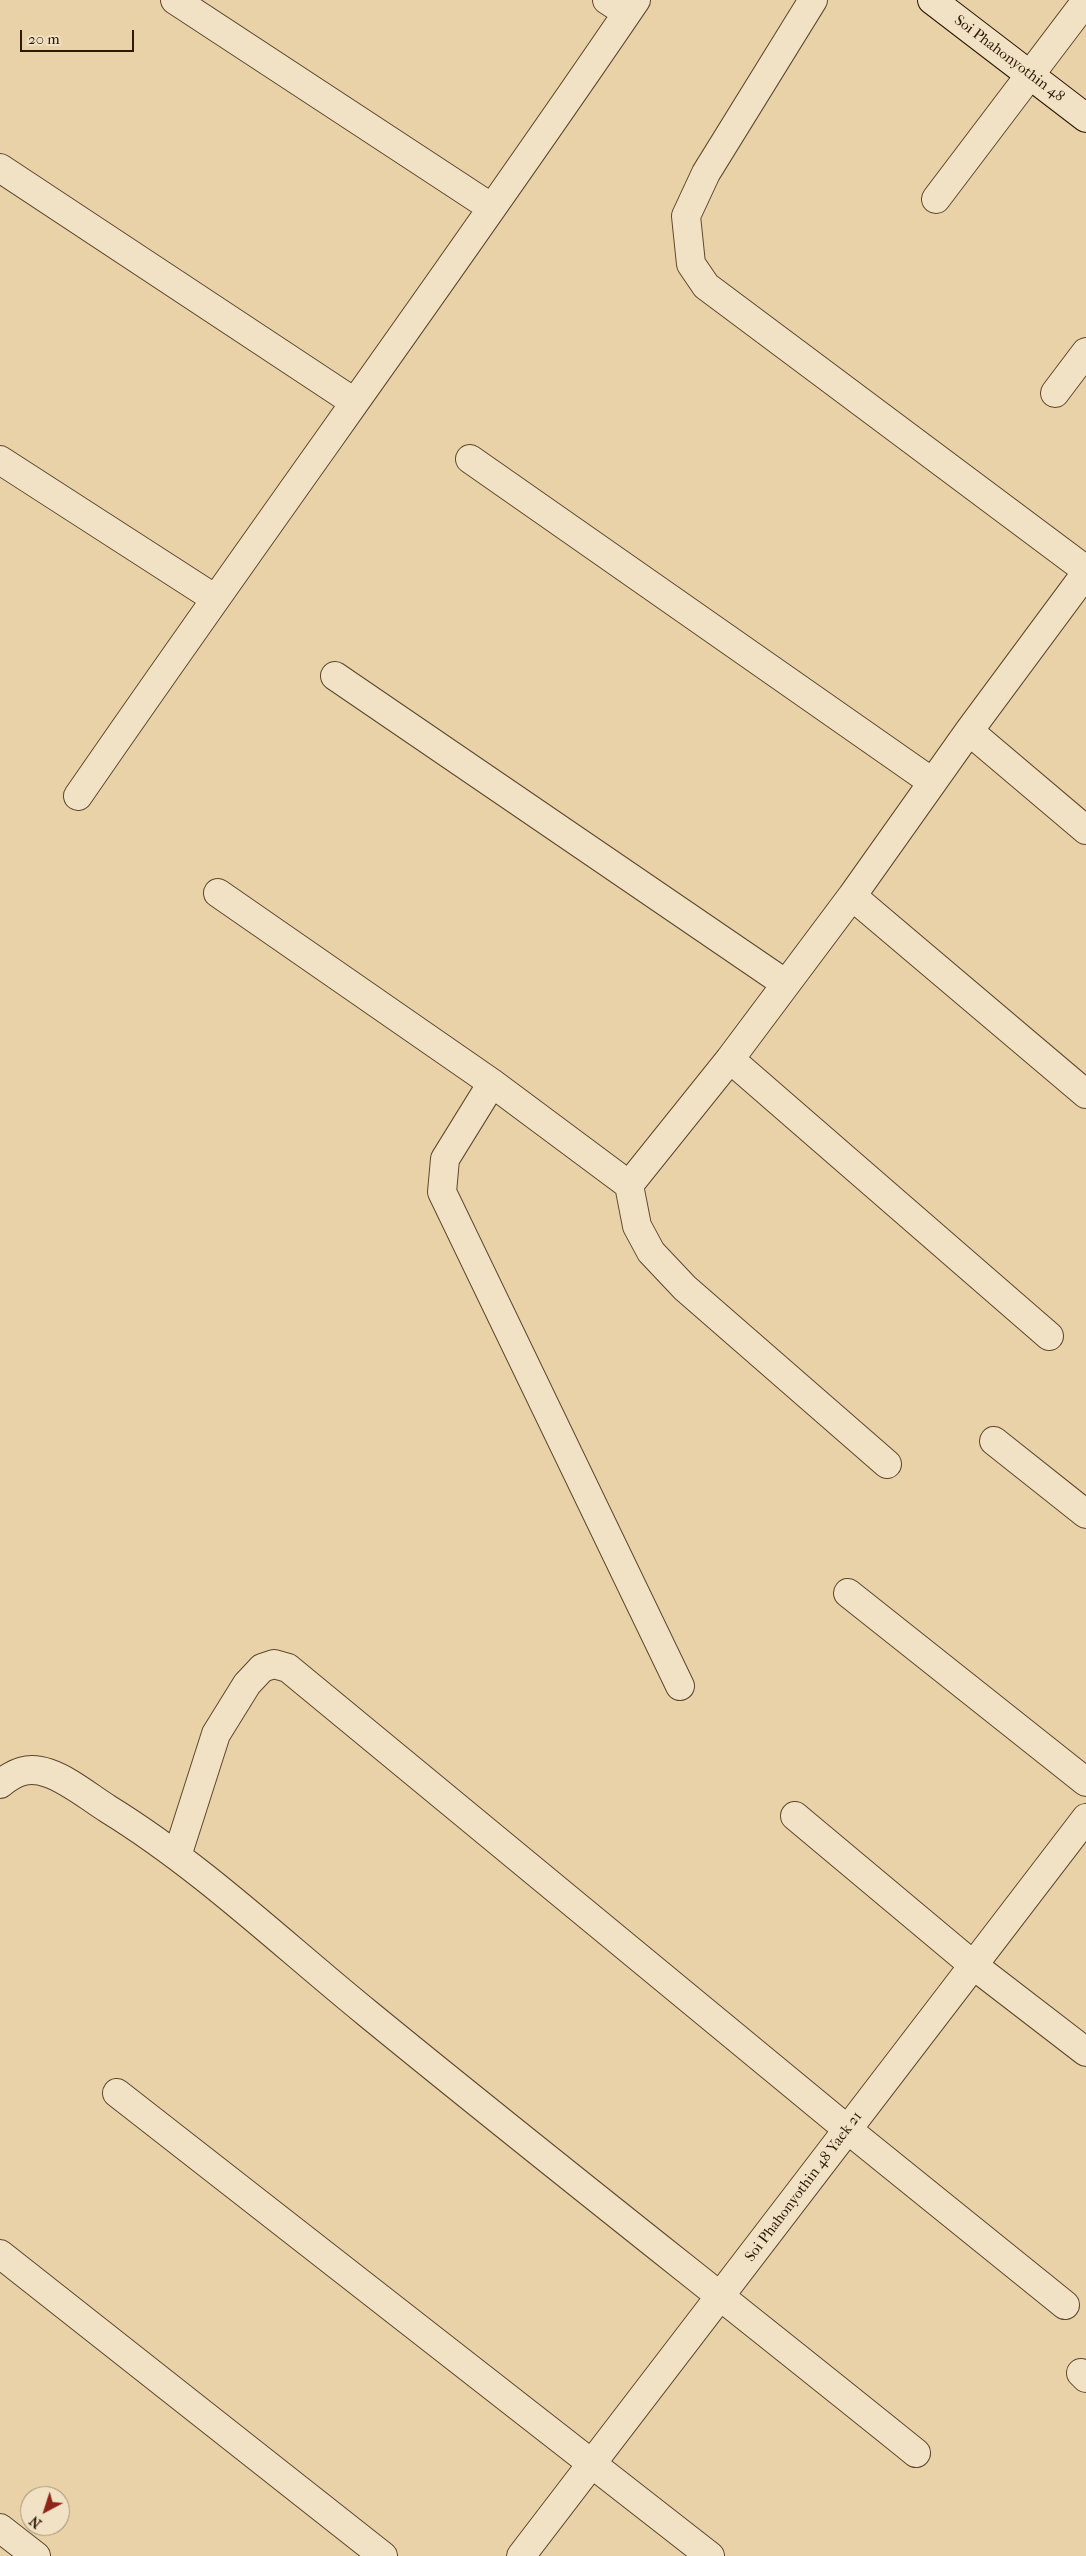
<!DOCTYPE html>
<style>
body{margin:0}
#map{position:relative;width:1086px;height:2556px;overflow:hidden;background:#ead2a8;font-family:"IM FELL French Canon",serif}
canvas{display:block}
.north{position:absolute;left:20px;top:2486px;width:50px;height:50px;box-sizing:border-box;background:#f1e2c6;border:1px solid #a39278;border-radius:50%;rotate:220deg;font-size:14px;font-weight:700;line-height:20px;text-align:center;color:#2d1903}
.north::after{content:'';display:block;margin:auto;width:18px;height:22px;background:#8f2418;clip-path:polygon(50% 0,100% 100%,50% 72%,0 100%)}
.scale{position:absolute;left:20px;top:30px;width:114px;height:22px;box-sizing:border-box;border:2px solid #2d1903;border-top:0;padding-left:6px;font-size:15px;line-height:18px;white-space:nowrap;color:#2d1903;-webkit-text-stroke:4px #f1e2c6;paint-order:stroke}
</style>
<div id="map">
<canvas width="1086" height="2556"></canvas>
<div class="north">N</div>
<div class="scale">20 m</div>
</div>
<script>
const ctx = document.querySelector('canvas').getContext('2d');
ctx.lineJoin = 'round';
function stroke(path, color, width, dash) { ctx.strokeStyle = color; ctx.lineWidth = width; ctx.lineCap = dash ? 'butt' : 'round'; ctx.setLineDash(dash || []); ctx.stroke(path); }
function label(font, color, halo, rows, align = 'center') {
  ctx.font = font + ' "IM FELL French Canon",serif'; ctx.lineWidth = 4; ctx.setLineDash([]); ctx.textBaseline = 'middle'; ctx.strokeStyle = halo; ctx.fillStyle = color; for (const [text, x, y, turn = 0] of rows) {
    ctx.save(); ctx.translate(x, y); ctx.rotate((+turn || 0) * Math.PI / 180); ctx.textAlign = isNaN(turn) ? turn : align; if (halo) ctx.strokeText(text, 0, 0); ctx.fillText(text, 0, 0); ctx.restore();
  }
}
const street = new Path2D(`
 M 175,0 L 492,208
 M 607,0 L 627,13
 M 813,0 L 706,173 L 686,216 L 691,264 L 706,286 L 1086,570
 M 0,168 L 354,402
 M 936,199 L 1086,1
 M 1055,393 L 1086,352
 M 470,459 L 932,782
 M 0,460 L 214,598
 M 335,676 L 786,984
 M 969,731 L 1086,830
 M 78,796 C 262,529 454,268 636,0
 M 218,893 L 492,1083 L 629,1185 L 637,1226 L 651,1252 L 685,1288 L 887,1464
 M 852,896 L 1086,1094
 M 730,1059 L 1049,1336
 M 492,1083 L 445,1159 L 442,1192 L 680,1686
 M 629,1185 L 730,1059 L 852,896 L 969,731 L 1086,573
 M 994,1441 L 1086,1514
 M 848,1593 L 1086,1782
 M 0,1784 C 15,1772 28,1766 48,1773 C 69,1780 89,1797 108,1809 C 202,1867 282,1944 367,2013 C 549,2162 734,2306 916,2453
 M 795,1816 L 973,1965 L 1086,2052
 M 177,1856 L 216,1734 L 247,1684 L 262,1668 L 274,1664 L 288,1668 L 847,2129 L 1065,2305
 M 117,2093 L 710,2556
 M 0,2254 L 383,2556
 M 1081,2373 L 1086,2378
 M 0,2528 L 36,2556
 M 521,2556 L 1086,1818`);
const secondary = new Path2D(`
 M 932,0 L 1086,118`);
const streetNames = [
 ["Soi Phahonyothin 48",1009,59,37],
 ["Soi Phahonyothin 48 Yaek 21",804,2187,-53]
];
stroke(street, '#5c472c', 30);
stroke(secondary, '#2d1903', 30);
stroke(street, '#f1e2c6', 28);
stroke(secondary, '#f1e2c6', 28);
label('15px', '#2d1903', '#f1e2c6', streetNames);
</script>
